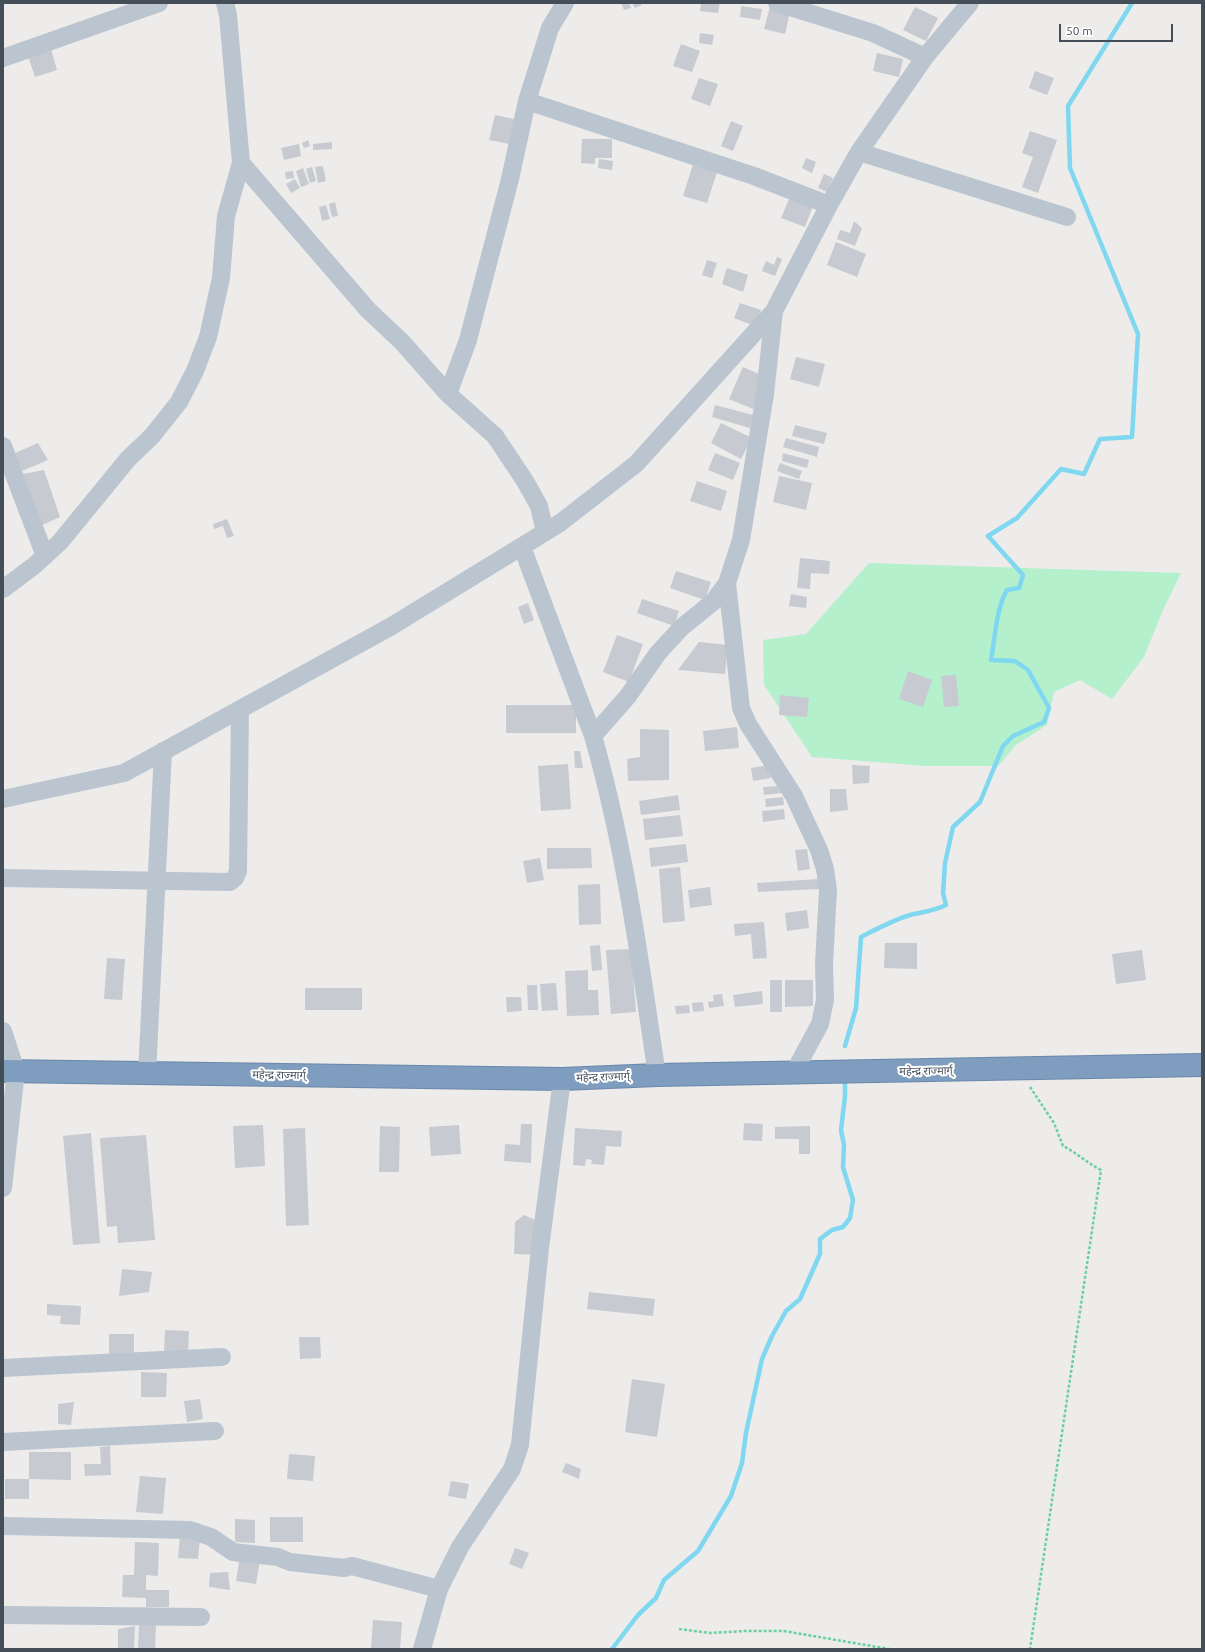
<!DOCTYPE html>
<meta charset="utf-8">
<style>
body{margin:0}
#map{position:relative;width:1205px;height:1652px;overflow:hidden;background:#eeebeb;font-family:Ubuntu,sans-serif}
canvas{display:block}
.frame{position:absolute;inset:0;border:4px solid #434e59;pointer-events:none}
.scale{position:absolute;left:1059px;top:24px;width:114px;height:18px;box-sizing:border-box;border:2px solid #434e59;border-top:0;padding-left:5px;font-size:12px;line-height:14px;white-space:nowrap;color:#434e59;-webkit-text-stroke:3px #fff;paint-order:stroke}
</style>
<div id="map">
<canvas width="1205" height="1652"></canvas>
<div class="frame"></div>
<div class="scale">50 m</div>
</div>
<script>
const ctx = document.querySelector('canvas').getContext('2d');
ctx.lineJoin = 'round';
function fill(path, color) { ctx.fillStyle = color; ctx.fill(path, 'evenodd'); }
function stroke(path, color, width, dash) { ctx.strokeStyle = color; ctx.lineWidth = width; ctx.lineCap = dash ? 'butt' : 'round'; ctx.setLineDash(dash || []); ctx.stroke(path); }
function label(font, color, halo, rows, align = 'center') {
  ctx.font = font + ' Ubuntu,"Noto Sans Devanagari",sans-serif'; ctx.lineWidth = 4; ctx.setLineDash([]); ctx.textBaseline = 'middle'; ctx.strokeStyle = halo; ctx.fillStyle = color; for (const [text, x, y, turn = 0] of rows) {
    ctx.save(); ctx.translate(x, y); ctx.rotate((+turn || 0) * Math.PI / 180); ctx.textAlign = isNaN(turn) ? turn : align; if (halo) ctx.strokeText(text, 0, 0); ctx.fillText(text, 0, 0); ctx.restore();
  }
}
const green = new Path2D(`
 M 869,563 L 1181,573 L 1163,610 L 1144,657 L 1112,699 L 1080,680 L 1054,692 L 1047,725 L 1016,745 L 998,766 L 925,766 L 812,757 L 764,685 L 763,640 L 806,634 Z`);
const stream = new Path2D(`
 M 845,1046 L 856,1008 L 861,937 C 877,929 893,920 910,915 C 923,912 934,911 946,905 L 943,893 L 945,863 L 953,827 L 980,802 L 1003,746 L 1013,736 L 1044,722 L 1049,708 L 1028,670 L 1015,661 L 991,660 C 995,638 996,609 1007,590 L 1019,588 L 1023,575 L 988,536 L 1017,518 L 1061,469 L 1084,474 L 1100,439 L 1132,437 L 1138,334 L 1070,168 L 1068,106 L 1132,3
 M 612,1649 L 638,1615 L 656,1598 L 664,1580 L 698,1551 L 731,1496 L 742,1463 L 746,1433 L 762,1359 L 772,1336 L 786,1311 L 800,1299 L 820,1254 L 820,1239 L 832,1230 L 843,1227 L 850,1218 L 853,1200 L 843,1167 L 844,1145 L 841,1130 L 845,1096 L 845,1081`);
const building = new Path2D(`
 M 621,3 L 629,3 L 631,8 L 624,10 Z
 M 632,3 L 640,3 L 642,5 L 635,8 Z
 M 701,3 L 720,3 L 718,13 L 700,11 Z
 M 771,3 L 791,8 L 785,34 L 764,29 Z
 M 741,6 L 762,9 L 760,20 L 740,17 Z
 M 915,7 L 938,18 L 926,41 L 903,30 Z
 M 700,33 L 714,35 L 712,45 L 699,43 Z
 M 681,44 L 700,51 L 692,72 L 673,66 Z
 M 51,49 L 57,70 L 35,77 L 28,56 Z
 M 877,53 L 903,59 L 899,77 L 873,71 Z
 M 1035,71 L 1054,78 L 1047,95 L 1029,88 Z
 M 699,78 L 718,84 L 710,106 L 691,99 Z
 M 495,115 L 514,119 L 509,144 L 489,140 Z
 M 731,121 L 743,126 L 733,151 L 721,146 Z
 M 1030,131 L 1057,140 L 1038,193 L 1022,187 L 1033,157 L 1022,153 Z
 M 582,139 L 612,139 L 612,158 L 595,158 L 595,164 L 581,163 Z
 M 308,140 L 310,146 L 304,148 L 302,143 Z
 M 332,142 L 332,149 L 313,150 L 313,144 Z
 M 299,144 L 301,156 L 284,160 L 281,148 Z
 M 695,158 L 719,166 L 707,203 L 683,196 Z
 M 806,158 L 816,162 L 812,173 L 802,168 Z
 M 599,159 L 613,161 L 612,170 L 598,168 Z
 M 323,166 L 326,181 L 318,183 L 315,167 Z
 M 312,167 L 316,181 L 310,183 L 306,169 Z
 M 303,168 L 309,184 L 301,187 L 296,171 Z
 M 293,171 L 294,178 L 286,179 L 285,172 Z
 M 824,174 L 833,178 L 827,192 L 818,188 Z
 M 295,179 L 300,188 L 291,193 L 286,184 Z
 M 790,197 L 813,206 L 805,227 L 781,218 Z
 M 335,202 L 338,216 L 332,217 L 329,204 Z
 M 326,205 L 330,219 L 322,221 L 319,207 Z
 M 854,221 L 862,228 L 855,246 L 837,239 L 840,230 L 850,233 Z
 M 836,242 L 866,254 L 857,277 L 827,265 Z
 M 777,257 L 782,259 L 775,276 L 762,271 L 766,261 L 774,265 Z
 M 707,260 L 717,263 L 712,278 L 702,275 Z
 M 727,268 L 748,275 L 743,292 L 722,284 Z
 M 740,303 L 761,310 L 755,326 L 734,318 Z
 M 796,357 L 825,364 L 819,387 L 790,379 Z
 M 743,367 L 766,377 L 753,409 L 729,399 Z
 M 715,405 L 753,415 L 750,428 L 712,417 Z
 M 721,423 L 752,438 L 741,459 L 711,443 Z
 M 795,425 L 827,433 L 824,444 L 792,436 Z
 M 786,438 L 819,447 L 817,457 L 783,447 Z
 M 38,443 L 48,460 L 22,471 L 13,454 Z
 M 715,453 L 740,463 L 733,480 L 708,470 Z
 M 783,453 L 809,460 L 807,468 L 782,461 Z
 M 780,463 L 802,471 L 799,479 L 777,471 Z
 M 44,470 L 60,517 L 38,527 L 23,474 Z
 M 779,476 L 812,483 L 806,510 L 773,502 Z
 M 697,481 L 727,491 L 721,511 L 690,501 Z
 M 227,519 L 234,536 L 227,538 L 223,526 L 214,529 L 213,524 Z
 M 800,558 L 830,561 L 829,574 L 811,573 L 810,589 L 797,588 Z
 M 676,571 L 711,582 L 705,600 L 670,588 Z
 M 791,594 L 807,597 L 806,608 L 789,606 Z
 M 642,599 L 679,611 L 674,626 L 637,613 Z
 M 528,603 L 534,620 L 524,624 L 518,607 Z
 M 617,635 L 643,644 L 629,682 L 603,672 Z
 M 699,642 L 728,645 L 725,674 L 678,670 Z
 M 908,671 L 932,680 L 923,707 L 899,699 Z
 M 956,675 L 959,706 L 944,707 L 941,676 Z
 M 780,695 L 809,698 L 807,717 L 779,715 Z
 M 506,705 L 576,705 L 576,733 L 506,733 Z
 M 737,727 L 739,748 L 705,751 L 703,731 Z
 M 640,729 L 669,730 L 669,780 L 628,781 L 627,759 L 640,757 Z
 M 574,751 L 580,751 L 583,768 L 575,768 Z
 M 568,764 L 571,809 L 541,811 L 538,766 Z
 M 769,765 L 771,778 L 753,781 L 751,768 Z
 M 852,765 L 870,766 L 869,783 L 853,784 Z
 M 781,786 L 782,793 L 764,795 L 763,787 Z
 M 830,789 L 846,789 L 848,810 L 830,812 Z
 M 678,795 L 680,810 L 641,815 L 639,801 Z
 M 783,797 L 784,805 L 766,807 L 765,799 Z
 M 784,809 L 785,819 L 763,822 L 762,811 Z
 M 680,815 L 683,836 L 645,840 L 643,819 Z
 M 686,844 L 688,862 L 651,867 L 649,848 Z
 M 547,848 L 591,848 L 592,868 L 547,869 Z
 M 807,849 L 810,869 L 798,871 L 795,850 Z
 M 540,858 L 544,880 L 527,883 L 523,861 Z
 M 680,867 L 685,921 L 663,923 L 659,869 Z
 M 818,879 L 819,889 L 758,892 L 757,883 Z
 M 600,884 L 601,924 L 579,925 L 578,885 Z
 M 710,887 L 712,905 L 690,908 L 688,890 Z
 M 807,910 L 809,928 L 787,931 L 785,913 Z
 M 764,922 L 767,958 L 753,959 L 751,934 L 735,936 L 734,924 Z
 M 885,943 L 917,943 L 917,969 L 884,968 Z
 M 600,945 L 602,970 L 592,971 L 590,946 Z
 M 631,949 L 636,1012 L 611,1014 L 606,950 Z
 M 1142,950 L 1146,980 L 1116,984 L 1112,954 Z
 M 107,958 L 125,959 L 122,1000 L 104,999 Z
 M 588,970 L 588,990 L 598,990 L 599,1015 L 567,1016 L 565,971 Z
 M 770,980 L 782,980 L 782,1012 L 770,1012 Z
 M 785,980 L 813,980 L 813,1006 L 785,1007 Z
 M 556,983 L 558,1010 L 542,1011 L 540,984 Z
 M 527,985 L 537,985 L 538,1010 L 528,1010 Z
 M 305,988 L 362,988 L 362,1010 L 305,1010 Z
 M 762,991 L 763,1004 L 735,1007 L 733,995 Z
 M 722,994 L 724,1006 L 709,1008 L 708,1002 L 714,1001 L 713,995 Z
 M 506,997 L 521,997 L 522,1011 L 507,1012 Z
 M 703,1002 L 704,1011 L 693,1012 L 692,1003 Z
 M 689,1005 L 690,1013 L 676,1014 L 675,1006 Z
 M 744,1123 L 763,1124 L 762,1141 L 743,1140 Z
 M 521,1124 L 532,1124 L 531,1163 L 504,1161 L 505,1144 L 520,1145 Z
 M 263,1125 L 265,1166 L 235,1168 L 233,1126 Z
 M 459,1125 L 461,1154 L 431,1156 L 429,1127 Z
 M 380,1126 L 400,1127 L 399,1172 L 379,1172 Z
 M 810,1126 L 810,1154 L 799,1154 L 799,1139 L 775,1139 L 775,1127 Z
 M 305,1128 L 309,1225 L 286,1226 L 283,1129 Z
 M 575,1128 L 622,1131 L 621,1147 L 606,1146 L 604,1165 L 591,1164 L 592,1160 L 586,1159 L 585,1166 L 573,1165 Z
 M 91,1133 L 100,1243 L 73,1245 L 63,1136 Z
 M 146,1135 L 155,1240 L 118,1243 L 117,1226 L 107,1227 L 100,1138 Z
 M 524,1215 L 540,1222 L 540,1255 L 514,1254 L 515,1222 Z
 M 122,1269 L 152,1272 L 149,1292 L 119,1296 Z
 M 589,1292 L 655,1299 L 653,1316 L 587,1309 Z
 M 47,1304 L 81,1306 L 80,1325 L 60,1324 L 61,1316 L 47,1315 Z
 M 165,1330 L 189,1331 L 188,1354 L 164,1353 Z
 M 109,1334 L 134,1334 L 134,1358 L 109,1358 Z
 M 299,1337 L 320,1337 L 321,1358 L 300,1359 Z
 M 141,1372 L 167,1373 L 166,1397 L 141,1397 Z
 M 632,1379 L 665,1384 L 657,1437 L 625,1432 Z
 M 200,1399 L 203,1419 L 187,1422 L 184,1401 Z
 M 74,1402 L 71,1425 L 58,1424 L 58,1404 Z
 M 110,1446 L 111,1475 L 85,1476 L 84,1464 L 101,1464 L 100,1447 Z
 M 29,1452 L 71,1452 L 71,1480 L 29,1479 Z
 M 289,1454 L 315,1456 L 313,1481 L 287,1479 Z
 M 566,1463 L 581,1469 L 579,1479 L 562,1472 Z
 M 140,1476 L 166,1478 L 163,1514 L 136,1512 Z
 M 5,1479 L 29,1479 L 29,1499 L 5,1499 Z
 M 451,1481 L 469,1484 L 466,1499 L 448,1496 Z
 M 270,1517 L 303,1517 L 303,1542 L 270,1542 Z
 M 235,1519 L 255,1520 L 255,1543 L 235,1542 Z
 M 180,1536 L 200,1538 L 198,1559 L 178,1558 Z
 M 135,1542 L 159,1543 L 158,1576 L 146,1575 L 146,1590 L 169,1590 L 169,1607 L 146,1607 L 146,1598 L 122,1597 L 123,1575 L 134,1575 Z
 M 515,1548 L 529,1553 L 522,1569 L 509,1564 Z
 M 240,1556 L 260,1560 L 256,1584 L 236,1581 Z
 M 228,1572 L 230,1590 L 209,1587 L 210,1573 Z
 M 373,1620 L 402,1622 L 400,1649 L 371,1649 Z
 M 139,1625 L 156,1625 L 155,1649 L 138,1649 Z
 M 135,1626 L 134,1649 L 118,1649 L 118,1629 Z`);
const path = new Path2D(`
 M 1030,1087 L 1054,1123 L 1063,1146 C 1077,1153 1087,1163 1101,1170 L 1030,1649
 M 679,1629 L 710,1633 L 745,1631 L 784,1631 L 889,1649`);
const street = new Path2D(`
 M 225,3 L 228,15 L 241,163 L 368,310 L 402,342 L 448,394 L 495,436 L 525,481 L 539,506 L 545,532
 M 777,3 L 873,33 L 925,57
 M 3,58 L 159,3
 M 527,101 L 754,176 L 829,205
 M 859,152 L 1067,217
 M 448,394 L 468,340 L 510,179 L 527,101 L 550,28 L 565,3
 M 3,446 L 45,556
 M 522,547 L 593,736
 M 727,583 L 741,708 L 748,724 L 794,796 L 819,850 L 825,869 L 828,890 L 824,964 L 825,1000 L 820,1024 L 793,1074
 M 3,589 L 35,565 L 60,542 L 128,459 L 152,436 L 179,402 L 195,371 L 208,337 L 221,278 L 226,216 L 241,163
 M 3,799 L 124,773 L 390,627 L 560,523 L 636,464 L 774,311
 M 3,878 L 230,882 L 235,878 L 238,871 L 240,710
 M 3,1031 L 16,1071 L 3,1188
 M 147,1074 L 163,751
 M 657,1075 C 640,962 625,847 593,736 L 628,696 L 658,653 L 682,627 L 713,602 L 727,583 L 741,540 L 765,394 L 774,311 L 829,205 L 859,152 L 925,57 L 970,3
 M 3,1368 L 222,1357
 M 3,1442 L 215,1431
 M 3,1526 L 190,1530 L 211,1537 L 233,1552 L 278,1557 L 290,1562 L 344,1568 L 352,1566 L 439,1589
 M 3,1615 L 201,1617
 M 422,1649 L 439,1589 L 460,1547 L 512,1469 L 520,1445 L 540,1248 L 562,1079`);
const highway = new Path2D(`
 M 3,1071 L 562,1079 L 657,1075 L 1202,1065`);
const streetNames = [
 ["महेन्द्र राज्मार्ग्",926,1071,-1],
 ["महेन्द्र राज्मार्ग्",279,1075,1],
 ["महेन्द्र राज्मार्ग्",603,1077,-2]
];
fill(green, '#b5f0cd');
stroke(stream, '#7fd7f0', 4.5);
fill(building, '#c7cad1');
stroke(highway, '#6a88aa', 24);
stroke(path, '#6bd09f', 2.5, [3, 2]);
stroke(street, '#bbc5cf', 18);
stroke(highway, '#7f9dbe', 22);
label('11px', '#434e59', '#fff', streetNames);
</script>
